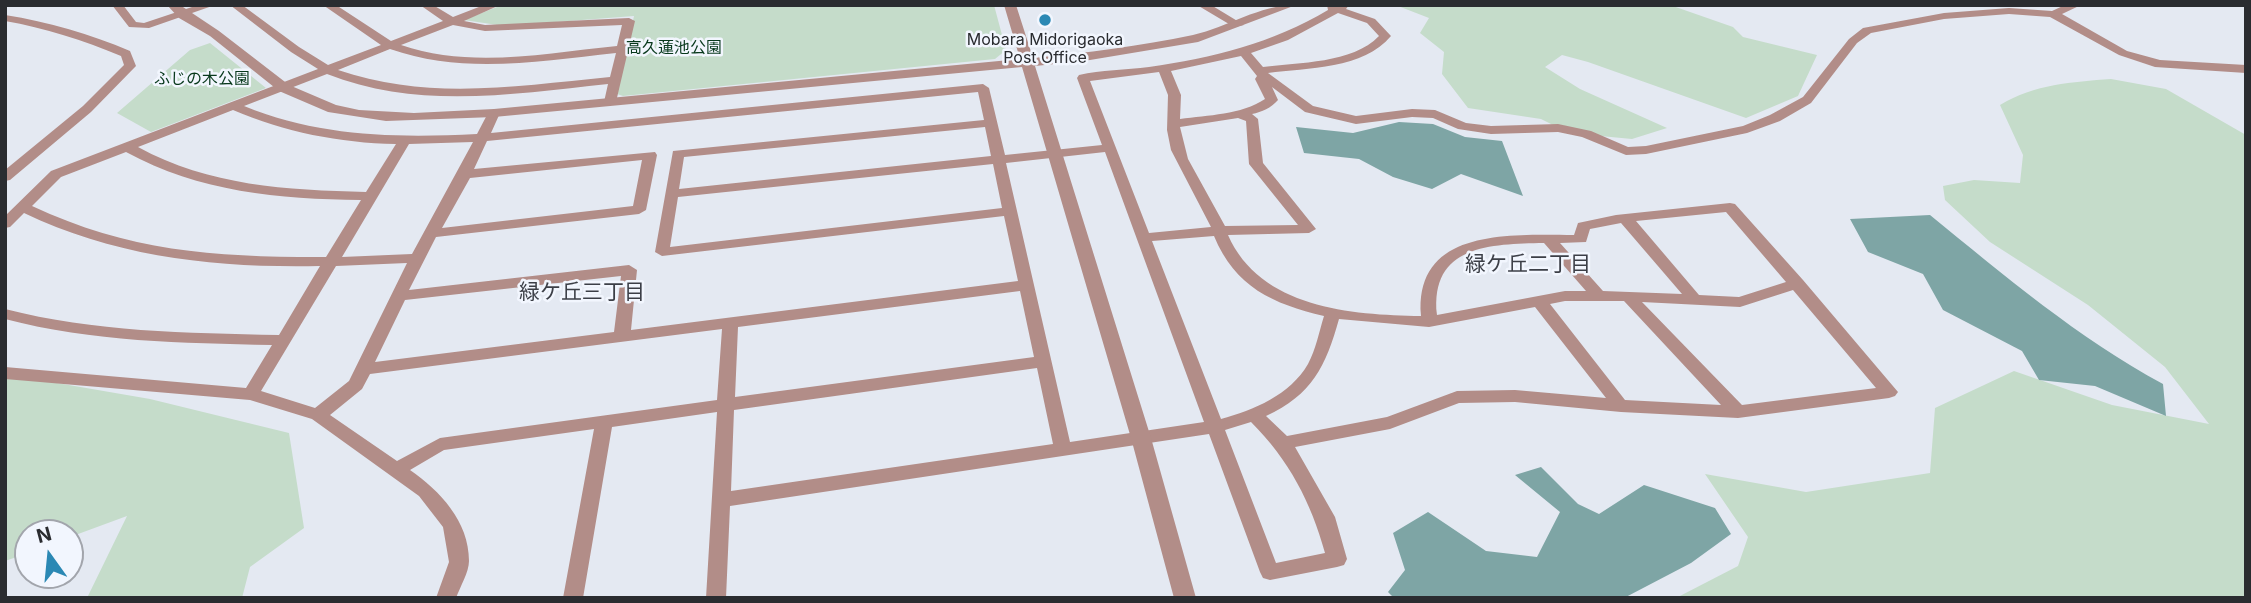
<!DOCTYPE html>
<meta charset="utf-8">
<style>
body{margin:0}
#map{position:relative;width:2251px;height:603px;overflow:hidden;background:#e4e9f2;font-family:Inter,sans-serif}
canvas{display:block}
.frame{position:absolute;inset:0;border:7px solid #2a2c30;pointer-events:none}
.north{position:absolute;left:14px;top:519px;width:70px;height:70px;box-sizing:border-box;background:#f2f6fe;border:2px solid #a2a5ac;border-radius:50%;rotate:345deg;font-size:19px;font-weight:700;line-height:28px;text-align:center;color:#2a2c30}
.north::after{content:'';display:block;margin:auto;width:24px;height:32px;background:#2b88b4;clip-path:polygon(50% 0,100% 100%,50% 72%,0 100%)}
</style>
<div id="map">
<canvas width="2251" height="603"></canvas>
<div class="frame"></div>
<div class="north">N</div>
</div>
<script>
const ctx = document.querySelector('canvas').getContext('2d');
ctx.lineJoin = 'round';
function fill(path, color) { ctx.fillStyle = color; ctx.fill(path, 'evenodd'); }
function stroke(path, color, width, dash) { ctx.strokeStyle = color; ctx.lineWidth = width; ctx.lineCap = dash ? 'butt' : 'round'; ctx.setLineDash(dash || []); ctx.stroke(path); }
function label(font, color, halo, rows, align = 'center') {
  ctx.font = font + ' Inter,"Noto Sans JP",sans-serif'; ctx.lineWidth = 5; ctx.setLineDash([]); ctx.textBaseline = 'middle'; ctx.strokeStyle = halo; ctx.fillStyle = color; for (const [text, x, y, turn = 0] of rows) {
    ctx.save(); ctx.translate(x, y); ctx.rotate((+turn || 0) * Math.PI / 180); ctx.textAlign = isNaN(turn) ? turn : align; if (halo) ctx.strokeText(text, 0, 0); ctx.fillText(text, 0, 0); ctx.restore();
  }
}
const green = new Path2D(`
 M 502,5 L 994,5 L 1006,50 L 995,59 L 623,96 L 617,94 L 634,16 L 504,26 L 464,20 Z
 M 1670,5 L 1733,27 L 1743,37 L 1817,55 L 1798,96 L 1746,118 L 1588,62 L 1562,55 L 1545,67 L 1580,89 L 1667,128 L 1632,139 L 1569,133 L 1541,119 L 1468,108 L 1442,74 L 1444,52 L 1420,33 L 1429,18 L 1398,6 Z
 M 210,43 L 266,88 L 151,132 L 117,113 L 190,50 Z
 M 2111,79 L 2166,89 L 2246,135 L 2246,598 L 1676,598 L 1738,566 L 1748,537 L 1705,474 L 1806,492 L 1930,473 L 1935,408 L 2014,371 L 2112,405 L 2209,424 L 2165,367 L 2088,305 L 1990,242 L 1945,200 L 1943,186 L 1974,180 L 2020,183 L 2023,155 L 2000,105 C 2035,84 2072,82 2111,79 Z
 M 5,374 L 150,399 L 289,433 L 304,528 L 250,567 L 242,598 L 87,598 L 127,516 L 70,537 L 70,533 L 28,533 L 28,553 L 5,561 Z`);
const water = new Path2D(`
 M 1399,122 L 1433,124 L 1465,137 L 1502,141 L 1523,196 L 1461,174 L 1432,189 L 1393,177 L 1359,159 L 1304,153 L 1296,127 L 1353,133 Z
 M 1930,215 C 2005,276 2078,338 2163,384 L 2166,416 L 2095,386 L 2039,380 L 2022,351 L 1943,310 L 1923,274 L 1868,252 L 1850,219 Z
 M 1541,467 L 1578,504 L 1599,514 L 1644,485 L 1715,508 L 1731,534 L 1691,563 L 1624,598 L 1394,598 L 1388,592 L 1405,570 L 1393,533 L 1428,512 L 1486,551 L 1537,557 L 1560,512 L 1515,475 Z`);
const minor = new Path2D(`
 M 112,5 L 123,5 L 136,22 L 144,23 L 198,5 L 215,5 L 149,28 L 129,27 Z
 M 230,5 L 242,5 L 299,47 L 328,65 L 381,45 L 323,5 L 336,5 L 391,41 L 443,21 L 420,5 L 433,5 L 453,17 L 484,5 L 500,5 L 464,21 L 485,25 L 629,18 L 635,21 L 616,102 L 610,106 L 604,102 L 608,84 C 513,94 418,110 327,74 L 244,106 C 320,137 397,138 477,134 L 488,113 L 494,109 L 500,113 L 491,133 L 983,84 L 989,88 L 1005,155 L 1102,145 L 1077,78 L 1079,75 C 1101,70 1126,70 1149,67 C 1212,58 1273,43 1328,10 L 1327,5 L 1349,5 L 1346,9 L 1375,19 L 1391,36 C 1364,69 1307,68 1268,73 L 1313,106 L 1356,116 L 1412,109 L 1435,110 L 1466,123 L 1491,126 L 1558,124 L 1591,131 L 1628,147 L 1646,146 L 1743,126 L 1770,115 L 1803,97 L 1849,39 L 1863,28 L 1944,13 L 2009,8 L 2052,11 L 2065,5 L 2081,5 L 2062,14 L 2127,51 L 2160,60 L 2246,65 L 2246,73 L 2155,67 L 2119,55 L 2050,17 L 2009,14 L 1944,19 L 1871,33 L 1857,43 L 1811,103 L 1780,121 L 1747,133 L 1646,154 L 1626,155 L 1582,137 L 1558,132 L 1491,134 L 1458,129 L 1433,118 L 1412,117 L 1356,124 L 1305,112 L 1272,87 L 1278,100 C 1271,108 1262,112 1252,114 L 1258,119 L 1263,163 L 1316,229 L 1309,233 L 1228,235 C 1260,308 1351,315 1421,316 C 1414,227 1512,235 1574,235 L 1578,223 L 1616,215 L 1730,203 L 1735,204 L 1803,280 L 1898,392 L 1895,396 L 1889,398 L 1738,418 L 1621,412 L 1515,402 L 1459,403 L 1390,429 L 1295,447 L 1335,517 L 1347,559 L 1344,565 L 1337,567 L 1270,580 L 1263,578 L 1260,572 L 1209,434 L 730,506 L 726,598 L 706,598 L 717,412 L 612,427 L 583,598 L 563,598 L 594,429 L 444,450 L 410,470 C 440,491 469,521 469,561 C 469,572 460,587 456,598 L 436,598 L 449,562 L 443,527 L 419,496 L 312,419 L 250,400 L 5,379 L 5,367 L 246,388 L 272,345 C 182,343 93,342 5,319 L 5,309 C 95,332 186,333 279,335 L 320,266 C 218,268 118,258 24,213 L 10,227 L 5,228 L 5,216 L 51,171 L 318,69 L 291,52 ZM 1338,13 L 1367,23 L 1379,36 C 1352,64 1299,62 1263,67 L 1251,53 L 1288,40 ZM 453,25 L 485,31 L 622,25 L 617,46 C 546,53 471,69 401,45 ZM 390,49 C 464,75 540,61 616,53 L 610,77 C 516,86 429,101 338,70 ZM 1241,56 L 1257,76 L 1255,79 L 1265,99 C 1241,115 1208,115 1180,119 L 1181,95 L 1171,71 ZM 1159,72 L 1168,95 L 1167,130 L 1171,150 L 1211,227 L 1149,233 L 1090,81 ZM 978,92 L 984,120 L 673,151 L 655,252 L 662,256 L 1004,216 L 1018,281 L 631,330 L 637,270 L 629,265 L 409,290 L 436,237 L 639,214 L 646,210 L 657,155 L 655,152 L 474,169 L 487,141 ZM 233,110 C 285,132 339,143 396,144 L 366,192 C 287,190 209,186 138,147 ZM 1238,118 L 1246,121 L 1249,164 L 1298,225 L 1225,226 L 1188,159 L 1180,127 ZM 985,127 L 991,156 L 679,189 L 684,157 ZM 473,142 L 412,254 L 342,257 L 409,144 ZM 126,152 C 199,192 279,199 361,200 L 326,257 L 318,257 C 213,257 128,251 32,206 L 61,177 ZM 1105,152 L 1204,422 L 1070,442 L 1006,163 ZM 642,160 L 633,206 L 442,228 L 470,178 ZM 993,164 L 1002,208 L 670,247 L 678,197 ZM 1726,212 L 1786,282 L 1739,297 L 1699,295 L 1636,221 ZM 1621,223 L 1682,294 L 1603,291 L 1560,243 L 1586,242 L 1590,229 ZM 1214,236 C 1235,287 1273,304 1324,316 C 1319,332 1316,349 1308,364 C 1290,395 1254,410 1221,419 L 1152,241 ZM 1544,243 L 1586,291 L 1565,291 L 1437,315 C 1430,245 1490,244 1544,243 ZM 407,263 L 349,381 L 315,408 L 261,391 L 336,266 ZM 621,276 L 614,332 L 375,362 L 405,300 ZM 1793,290 L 1876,388 L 1742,405 L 1642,302 L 1740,307 ZM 1020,291 L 1034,357 L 735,397 L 738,327 ZM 1565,301 L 1624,301 L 1721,405 L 1625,400 L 1550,304 ZM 1535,307 L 1606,398 L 1515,390 L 1457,391 L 1387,417 L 1287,436 L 1266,416 C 1312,395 1326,366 1339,319 L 1429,327 ZM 722,329 L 717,400 L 440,438 L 397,461 L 330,415 L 362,389 L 370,374 ZM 1037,368 L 1053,444 L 731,491 L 734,410 ZM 1251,422 C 1289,460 1311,502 1325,553 L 1276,563 L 1225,430 Z
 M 1197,5 L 1211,5 L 1244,25 L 1234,27 Z
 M 5,15 C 49,22 90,34 130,51 L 136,66 L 91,112 L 10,180 L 5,181 L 5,170 L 83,106 L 124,65 L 121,56 C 83,40 45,28 5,21 Z`);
const tertiary = new Path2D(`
 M 167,5 L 180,5 L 219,31 L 289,85 L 336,105 L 359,110 L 414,113 L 494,109 L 1020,59 L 1004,5 L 1016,5 L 1033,58 C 1086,53 1140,46 1193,35 C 1228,27 1259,5 1296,5 L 1198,42 L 1084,61 L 1035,66 L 1151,438 L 1196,598 L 1174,598 L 1131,438 L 1022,67 L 494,117 L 386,121 L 328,112 L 279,91 L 210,36 L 179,18 Z`);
const markers = [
 [1045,20,7,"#2b88b4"]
];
const farPoinames = [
 ["Mobara Midorigaoka",1045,40],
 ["Post Office",1045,58]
];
const farParknames = [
 ["高久蓮池公園",674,48],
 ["ふじの木公園",202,79]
];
const neighbourhoodNames = [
 ["緑ケ丘二丁目",1528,265],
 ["緑ケ丘三丁目",582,293]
];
fill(green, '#c5dcca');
fill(water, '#7ea5a5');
fill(minor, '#b28d88');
fill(tertiary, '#b28d88');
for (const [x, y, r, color] of markers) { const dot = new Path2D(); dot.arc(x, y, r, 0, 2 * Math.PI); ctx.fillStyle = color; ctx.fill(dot); stroke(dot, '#f2f6fe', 2.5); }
label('16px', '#2a2c30', '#f2f6fe', farPoinames);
label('16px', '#08391c', '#f2f6fe', farParknames);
label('21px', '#3c3f47', '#f2f6fe', neighbourhoodNames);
</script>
